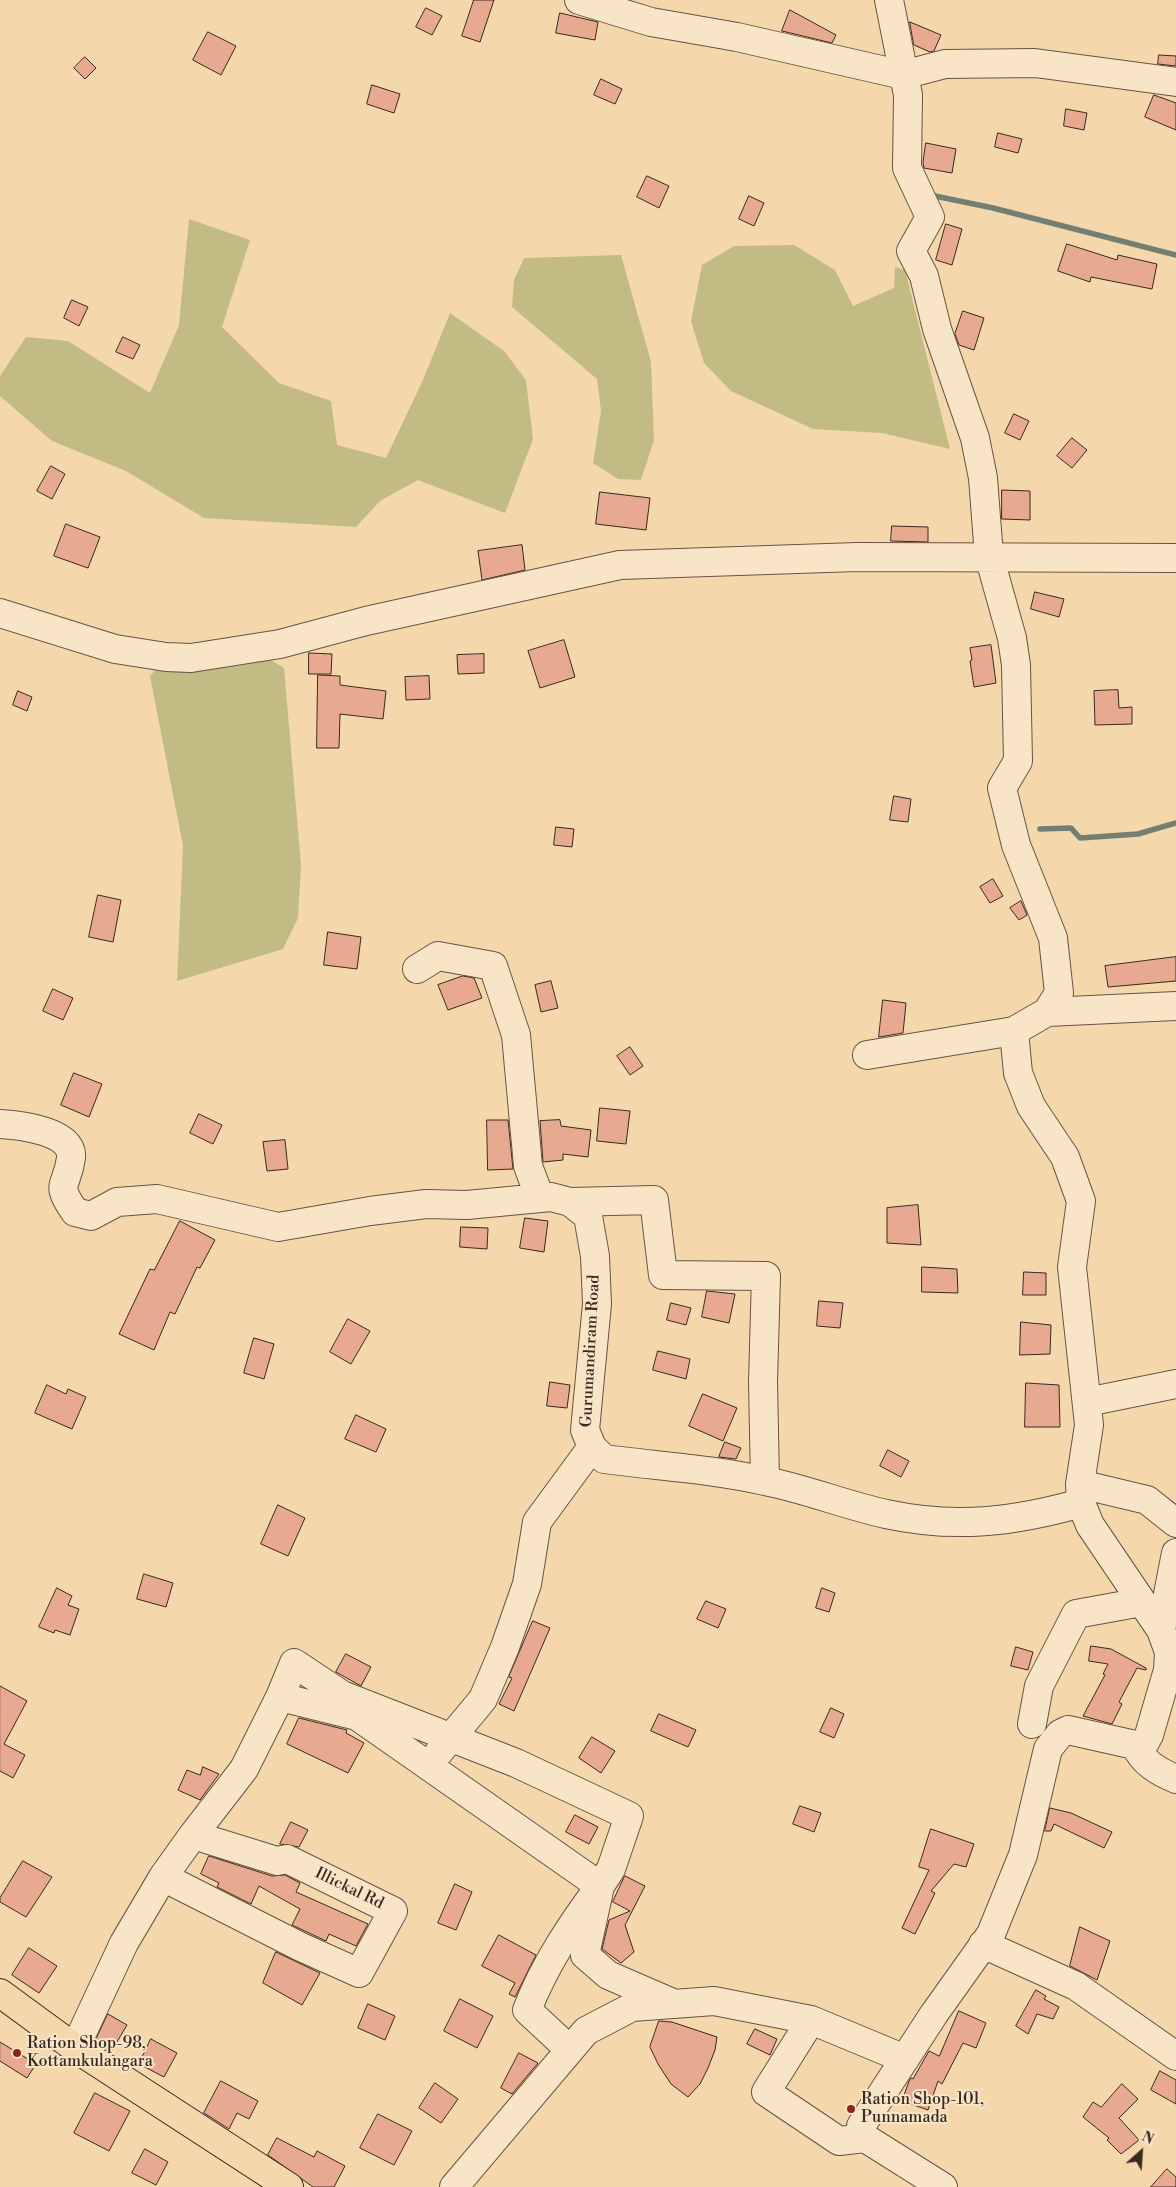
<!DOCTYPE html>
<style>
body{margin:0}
#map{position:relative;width:1176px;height:2187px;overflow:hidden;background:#f4d7ab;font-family:"Libre Bodoni",serif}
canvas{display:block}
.north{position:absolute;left:1116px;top:2127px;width:50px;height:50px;-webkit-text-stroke:4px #f8e5c8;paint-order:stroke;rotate:26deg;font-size:14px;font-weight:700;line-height:20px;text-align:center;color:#392920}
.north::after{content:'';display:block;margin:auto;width:18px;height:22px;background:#392920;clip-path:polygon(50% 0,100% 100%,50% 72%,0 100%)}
</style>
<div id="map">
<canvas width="1176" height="2187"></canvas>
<div class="north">N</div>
</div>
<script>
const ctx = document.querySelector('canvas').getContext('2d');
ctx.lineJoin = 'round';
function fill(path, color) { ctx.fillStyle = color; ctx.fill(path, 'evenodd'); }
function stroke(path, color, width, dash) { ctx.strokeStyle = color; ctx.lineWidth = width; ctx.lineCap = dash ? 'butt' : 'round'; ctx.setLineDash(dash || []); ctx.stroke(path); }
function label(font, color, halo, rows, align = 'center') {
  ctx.font = font + ' "Libre Bodoni",serif'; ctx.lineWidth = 4; ctx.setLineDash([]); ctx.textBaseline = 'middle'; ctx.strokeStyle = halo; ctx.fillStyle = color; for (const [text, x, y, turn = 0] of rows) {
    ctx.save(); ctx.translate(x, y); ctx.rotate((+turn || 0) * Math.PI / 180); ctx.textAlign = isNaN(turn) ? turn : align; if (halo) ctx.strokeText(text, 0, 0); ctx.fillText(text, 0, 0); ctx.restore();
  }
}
const green = new Path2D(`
 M 189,219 L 250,240 L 222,327 L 279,383 L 331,401 L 337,445 L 386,458 L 423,380 L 450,313 L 504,351 L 526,380 L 533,439 L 505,513 L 418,480 L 380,501 L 356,527 L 204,518 L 126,471 L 52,441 L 0,396 L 0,376 L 26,337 L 68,341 L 150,393 L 179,325 Z
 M 794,245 L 835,270 L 853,306 L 894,288 L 895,267 L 905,270 L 950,449 L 882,433 L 813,429 L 731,391 L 704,363 L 691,321 L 702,265 L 734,246 Z
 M 621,255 L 651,362 L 654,440 L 641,480 L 618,479 L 593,463 L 601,411 L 597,379 L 512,307 L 514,280 L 524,258 Z
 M 271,660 L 284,668 L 301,865 L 298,918 L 283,949 L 177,981 L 183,846 L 150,676 L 162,662 Z`);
const stream = new Path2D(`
 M 930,195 L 993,208 L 1176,255
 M 1040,829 L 1071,828 L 1080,838 L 1138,834 L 1176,823`);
const building = new Path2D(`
 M 474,0 L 494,0 L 480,42 L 462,36 Z
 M 426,8 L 442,16 L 432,35 L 416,27 Z
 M 790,10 L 836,35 L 832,43 L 782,31 Z
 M 560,13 L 598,22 L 595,40 L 556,33 Z
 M 910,22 L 941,35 L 934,51 L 930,52 L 914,45 Z
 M 208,32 L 236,46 L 221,75 L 193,60 Z
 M 1159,55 L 1176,56 L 1176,66 L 1158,64 Z
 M 85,57 L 96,68 L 85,79 L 74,68 Z
 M 601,79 L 622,89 L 615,104 L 594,95 Z
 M 372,85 L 400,94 L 394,113 L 367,104 Z
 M 1154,95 L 1176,103 L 1176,130 L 1145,117 Z
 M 1066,109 L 1087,113 L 1084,130 L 1064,126 Z
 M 998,133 L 1022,139 L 1018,153 L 995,147 Z
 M 926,143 L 956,149 L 952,173 L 924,168 L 923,163 Z
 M 647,176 L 669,186 L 659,208 L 637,197 Z
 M 749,196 L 764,203 L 754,226 L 739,219 Z
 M 946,224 L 962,229 L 952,265 L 936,260 Z
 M 1067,244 L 1117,260 L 1118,255 L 1157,264 L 1152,289 L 1091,277 L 1090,282 L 1058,271 Z
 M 72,300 L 88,307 L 79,326 L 64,318 Z
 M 963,311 L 984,318 L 974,350 L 959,345 L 955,334 Z
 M 123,337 L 140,345 L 133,359 L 116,352 Z
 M 1014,414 L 1029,421 L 1020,440 L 1005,433 Z
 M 1072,438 L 1087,450 L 1072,468 L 1057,456 Z
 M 51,466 L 65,474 L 52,499 L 37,491 Z
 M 1002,490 L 1030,491 L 1030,520 L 1002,519 Z
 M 600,492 L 650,498 L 646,530 L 596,524 Z
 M 66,524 L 100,537 L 88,568 L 54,556 Z
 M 892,526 L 928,527 L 928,542 L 891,541 Z
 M 522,545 L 525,570 L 482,580 L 478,551 Z
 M 1035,592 L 1064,599 L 1059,617 L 1031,609 Z
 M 564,640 L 575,677 L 540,688 L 528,651 Z
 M 991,645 L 996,683 L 974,687 L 970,661 L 972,660 L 970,648 Z
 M 309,653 L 332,654 L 331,674 L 309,674 Z
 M 484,654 L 484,673 L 458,674 L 457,655 Z
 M 318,675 L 340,676 L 340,685 L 386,691 L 383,719 L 340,714 L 339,748 L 317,748 Z
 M 429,676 L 430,699 L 406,700 L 405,677 Z
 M 1118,690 L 1119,708 L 1132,707 L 1132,724 L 1095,725 L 1094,691 Z
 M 18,691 L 32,697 L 27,711 L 13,705 Z
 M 894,796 L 911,799 L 908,822 L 890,820 Z
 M 556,827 L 574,829 L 572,847 L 554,845 Z
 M 993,879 L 1003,896 L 990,903 L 980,887 Z
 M 98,895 L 121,900 L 113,942 L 89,937 Z
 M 1021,901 L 1027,915 L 1019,920 L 1010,908 Z
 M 328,932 L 361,937 L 357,969 L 324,965 Z
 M 1176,957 L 1176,981 L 1108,987 L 1105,966 Z
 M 463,976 L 474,978 L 482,998 L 448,1010 L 438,985 Z
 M 551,981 L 558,1008 L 541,1012 L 535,985 Z
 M 53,989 L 73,998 L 63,1020 L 43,1011 Z
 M 883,1000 L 906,1003 L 903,1033 L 879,1037 Z
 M 630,1047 L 643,1066 L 630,1075 L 617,1056 Z
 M 74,1073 L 102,1084 L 89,1117 L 61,1105 Z
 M 600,1108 L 630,1111 L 626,1144 L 597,1141 Z
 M 199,1114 L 222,1125 L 213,1144 L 190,1133 Z
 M 487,1120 L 508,1120 L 513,1169 L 488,1170 Z
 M 560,1120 L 561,1126 L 591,1130 L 588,1157 L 563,1154 L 563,1160 L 543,1162 L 540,1121 Z
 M 285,1140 L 288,1169 L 267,1171 L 263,1142 Z
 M 918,1205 L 921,1245 L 887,1243 L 887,1208 Z
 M 525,1218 L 548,1221 L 544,1252 L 520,1248 Z
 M 180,1221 L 215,1240 L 200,1268 L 197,1267 L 175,1314 L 170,1312 L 154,1350 L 119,1334 L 150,1269 L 154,1270 Z
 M 461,1227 L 488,1228 L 487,1249 L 460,1247 Z
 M 922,1267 L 957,1269 L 958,1293 L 922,1292 Z
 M 1024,1272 L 1046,1273 L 1046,1295 L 1023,1295 Z
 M 707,1291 L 735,1294 L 729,1323 L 702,1317 Z
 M 819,1301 L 843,1303 L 840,1328 L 817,1326 Z
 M 671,1303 L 691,1308 L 686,1325 L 667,1320 Z
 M 348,1319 L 370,1331 L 351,1364 L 330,1352 Z
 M 1021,1322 L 1051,1325 L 1050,1354 L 1020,1355 Z
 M 254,1338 L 274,1344 L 264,1379 L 244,1373 Z
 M 658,1351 L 690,1359 L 686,1379 L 653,1370 Z
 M 550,1382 L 570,1385 L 567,1408 L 547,1406 Z
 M 1026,1383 L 1059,1385 L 1060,1427 L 1025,1427 Z
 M 47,1385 L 66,1394 L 68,1389 L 86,1397 L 72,1429 L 35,1413 Z
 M 703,1394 L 737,1408 L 723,1441 L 689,1426 Z
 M 356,1415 L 386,1429 L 376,1452 L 345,1439 Z
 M 725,1442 L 741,1448 L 736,1459 L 719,1457 Z
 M 888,1450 L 909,1461 L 901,1477 L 880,1466 Z
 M 278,1505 L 305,1518 L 288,1556 L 261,1544 Z
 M 144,1574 L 173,1583 L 166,1607 L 137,1599 Z
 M 57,1588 L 72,1596 L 68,1605 L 79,1609 L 70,1635 L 55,1630 L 54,1633 L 39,1627 Z
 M 822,1588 L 835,1593 L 829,1612 L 816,1608 Z
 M 706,1601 L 726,1609 L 718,1628 L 697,1619 Z
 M 533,1621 L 550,1628 L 514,1711 L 499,1704 L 512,1678 L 509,1677 Z
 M 1091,1646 L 1111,1649 L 1146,1668 L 1146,1670 L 1137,1668 L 1119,1702 L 1122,1704 L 1112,1724 L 1083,1716 L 1105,1675 L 1103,1674 L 1108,1664 L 1089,1661 Z
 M 1016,1647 L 1033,1652 L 1028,1670 L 1011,1666 Z
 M 346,1654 L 371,1667 L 361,1686 L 336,1672 Z
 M 0,1686 L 27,1701 L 4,1744 L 25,1755 L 13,1778 L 0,1771 Z
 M 831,1708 L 844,1714 L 834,1738 L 820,1732 Z
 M 659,1714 L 696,1730 L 688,1747 L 651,1731 Z
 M 299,1718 L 347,1730 L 346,1733 L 364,1743 L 348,1773 L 287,1744 Z
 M 592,1737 L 615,1751 L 601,1773 L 579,1758 Z
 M 203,1767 L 219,1774 L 200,1800 L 178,1790 L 187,1770 L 200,1775 Z
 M 800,1806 L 821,1813 L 814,1832 L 793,1824 Z
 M 1050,1808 L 1071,1813 L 1112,1832 L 1104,1848 L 1054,1824 L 1051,1831 L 1045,1831 Z
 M 575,1815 L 598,1827 L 589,1844 L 566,1832 Z
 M 291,1822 L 308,1830 L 299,1847 L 280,1844 Z
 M 931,1829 L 974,1844 L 966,1867 L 954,1864 L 931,1891 L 935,1893 L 915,1934 L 902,1928 L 929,1870 L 919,1867 Z
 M 209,1856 L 272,1876 L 285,1875 L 300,1883 L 296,1892 L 368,1924 L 356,1946 L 329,1934 L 326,1941 L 292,1925 L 300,1909 L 259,1886 L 251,1904 L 217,1887 L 219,1883 L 201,1874 Z
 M 23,1861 L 52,1877 L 26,1917 L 0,1902 L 0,1898 Z
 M 625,1876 L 645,1886 L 625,1925 L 634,1952 L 621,1963 L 602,1949 L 609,1920 L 630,1911 L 613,1902 Z
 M 455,1884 L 472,1892 L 456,1930 L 438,1923 Z
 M 1080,1927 L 1110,1941 L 1097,1980 L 1070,1966 Z
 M 499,1935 L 536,1955 L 515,1997 L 509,1994 L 515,1983 L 482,1966 Z
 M 29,1948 L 57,1966 L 39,1993 L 12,1975 Z
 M 276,1952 L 320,1973 L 302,2005 L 263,1983 Z
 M 1036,1990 L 1046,1996 L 1044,1999 L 1059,2007 L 1053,2019 L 1037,2014 L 1028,2034 L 1016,2026 Z
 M 460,1999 L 493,2016 L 477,2048 L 444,2031 Z
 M 368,2004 L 395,2016 L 385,2040 L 358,2028 Z
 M 959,2011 L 986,2023 L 976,2048 L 963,2043 L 942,2084 L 938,2081 L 928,2110 L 902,2101 L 909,2081 L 911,2078 L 913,2079 L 929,2051 L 939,2056 Z
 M 108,2014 L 127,2025 L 111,2052 L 95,2042 Z
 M 659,2021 L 672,2022 L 717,2037 L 715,2050 L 708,2068 L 700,2084 L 688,2097 L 671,2084 L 658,2064 L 650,2047 Z
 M 755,2029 L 777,2039 L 770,2055 L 747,2044 Z
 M 151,2039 L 177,2053 L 164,2077 L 139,2064 Z
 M 0,2042 L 36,2064 L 27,2078 L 0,2061 Z
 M 519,2053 L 538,2063 L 512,2094 L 501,2088 Z
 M 1160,2071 L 1176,2080 L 1176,2104 L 1151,2090 Z
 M 221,2081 L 258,2101 L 249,2119 L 237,2113 L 229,2129 L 204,2113 Z
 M 435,2083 L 458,2099 L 441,2123 L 419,2108 Z
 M 1122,2084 L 1138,2099 L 1119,2118 L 1139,2140 L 1121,2154 L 1107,2140 L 1109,2138 L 1083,2117 L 1093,2102 L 1101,2107 Z
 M 95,2093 L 130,2111 L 109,2151 L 74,2133 Z
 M 378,2114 L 412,2131 L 394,2165 L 360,2148 Z
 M 277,2138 L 314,2157 L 317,2151 L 345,2166 L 334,2187 L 313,2187 L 268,2155 Z
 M 145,2149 L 168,2162 L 156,2185 L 132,2173 Z
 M 1167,2169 L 1176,2177 L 1176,2187 L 1151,2187 Z`);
const minor = new Path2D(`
 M 579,0 L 651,22 L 737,37 L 903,75 L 945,64 L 1035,63 L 1176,82
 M 889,0 L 908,95 L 907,168 L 930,217 L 911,251 L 924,276 L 937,329 L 975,438 L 983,478 L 989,556 L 1012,638 L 1016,665 L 1018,761 L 1002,788 L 1016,845 L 1053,938 L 1059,993 L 1047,1012 L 1014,1031 L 1018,1073 L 1031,1106 L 1065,1157 L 1081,1201 L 1072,1267 L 1089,1425 L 1080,1484 L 1081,1503 L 1090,1525 L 1161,1630 L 1169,1652 L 1168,1670 L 1149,1735 L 1144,1744 L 1135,1745 L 1068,1730 L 1060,1734 L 1048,1749 L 1023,1855 L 991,1934 L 934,2014 L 861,2126 L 861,2133 L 865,2138 L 943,2187
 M 0,613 L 115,649 L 166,657 L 191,658 L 280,644 L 366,621 L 620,565 L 857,557 L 1176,558
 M 417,969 L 438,956 L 493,966 L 516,1035 L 528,1166 L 540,1198
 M 1047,1012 L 1176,1006
 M 867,1055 L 1014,1031
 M 0,1124 C 19,1125 74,1131 71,1158 C 67,1188 54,1182 75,1212 L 91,1216 L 117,1202 L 157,1199 L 278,1227 L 370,1211 L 426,1204 L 467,1205 L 551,1197 L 570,1202 L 588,1216 L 595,1256 L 597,1304 L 585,1430 L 592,1447 L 604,1459 C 657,1466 713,1469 765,1481 C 806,1489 845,1505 886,1514 C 955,1529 1014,1522 1081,1503
 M 570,1202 L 654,1200 L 663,1275 L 766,1276 L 763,1382 L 765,1481
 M 1087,1402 L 1176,1384
 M 1080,1484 L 1147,1500 L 1176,1523
 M 1161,1630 L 1176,1553
 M 280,1697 L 294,1663 L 342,1695 L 516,1763 L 629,1816 L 611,1869 L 600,1886 L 585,1955 L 608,1975 L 675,2004
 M 1032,1724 L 1039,1686 L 1076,1614 L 1142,1602
 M 1135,1745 C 1143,1763 1159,1772 1176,1779
 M 439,1752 L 483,1699 L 505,1647 L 527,1584 L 537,1522 L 592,1447
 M 193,1835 L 244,1769 L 280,1697 L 357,1716 L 600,1886 C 571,1925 545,1964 527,2010 L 570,2050
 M 983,1944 L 1076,1986 L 1176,2056
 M 811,2020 L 766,2092 L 839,2141 L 865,2138
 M 75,2048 L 124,1943 L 163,1877 L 193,1835 L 277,1861 L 287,1859 L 393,1911 L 359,1973 L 301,1947 L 163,1877
 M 454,2187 L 586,2031 L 632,2007 L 714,2001 L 811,2020 L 905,2059`);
const major = new Path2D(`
 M 0,1993 L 75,2048 L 289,2187`);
const markers = [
 [17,2053,5,"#8f2418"],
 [851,2109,5,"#8f2418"]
];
const streetNames = [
 ["Gurumandiram Road",591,1351,-87],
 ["Illickal Rd",349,1889,26]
];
const poiNames = [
 ["Ration Shop-98,",27,2044],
 ["Kottamkulangara",27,2062],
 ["Ration Shop-101,",861,2100],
 ["Punnamada",861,2118]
];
fill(green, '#c2bc84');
stroke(stream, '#747f74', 5.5);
fill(building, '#e7aa91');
stroke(building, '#392920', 1);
stroke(minor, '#685443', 30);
stroke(major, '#392920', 30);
stroke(minor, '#f8e5c8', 28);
stroke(major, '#f4d7ab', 28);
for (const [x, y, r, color] of markers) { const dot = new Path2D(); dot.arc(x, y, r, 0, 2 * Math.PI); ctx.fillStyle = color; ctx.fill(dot); stroke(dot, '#f8e5c8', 2); }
label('16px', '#392920', '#f8e5c8', streetNames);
label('16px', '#392920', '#f8e5c8', poiNames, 'left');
</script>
